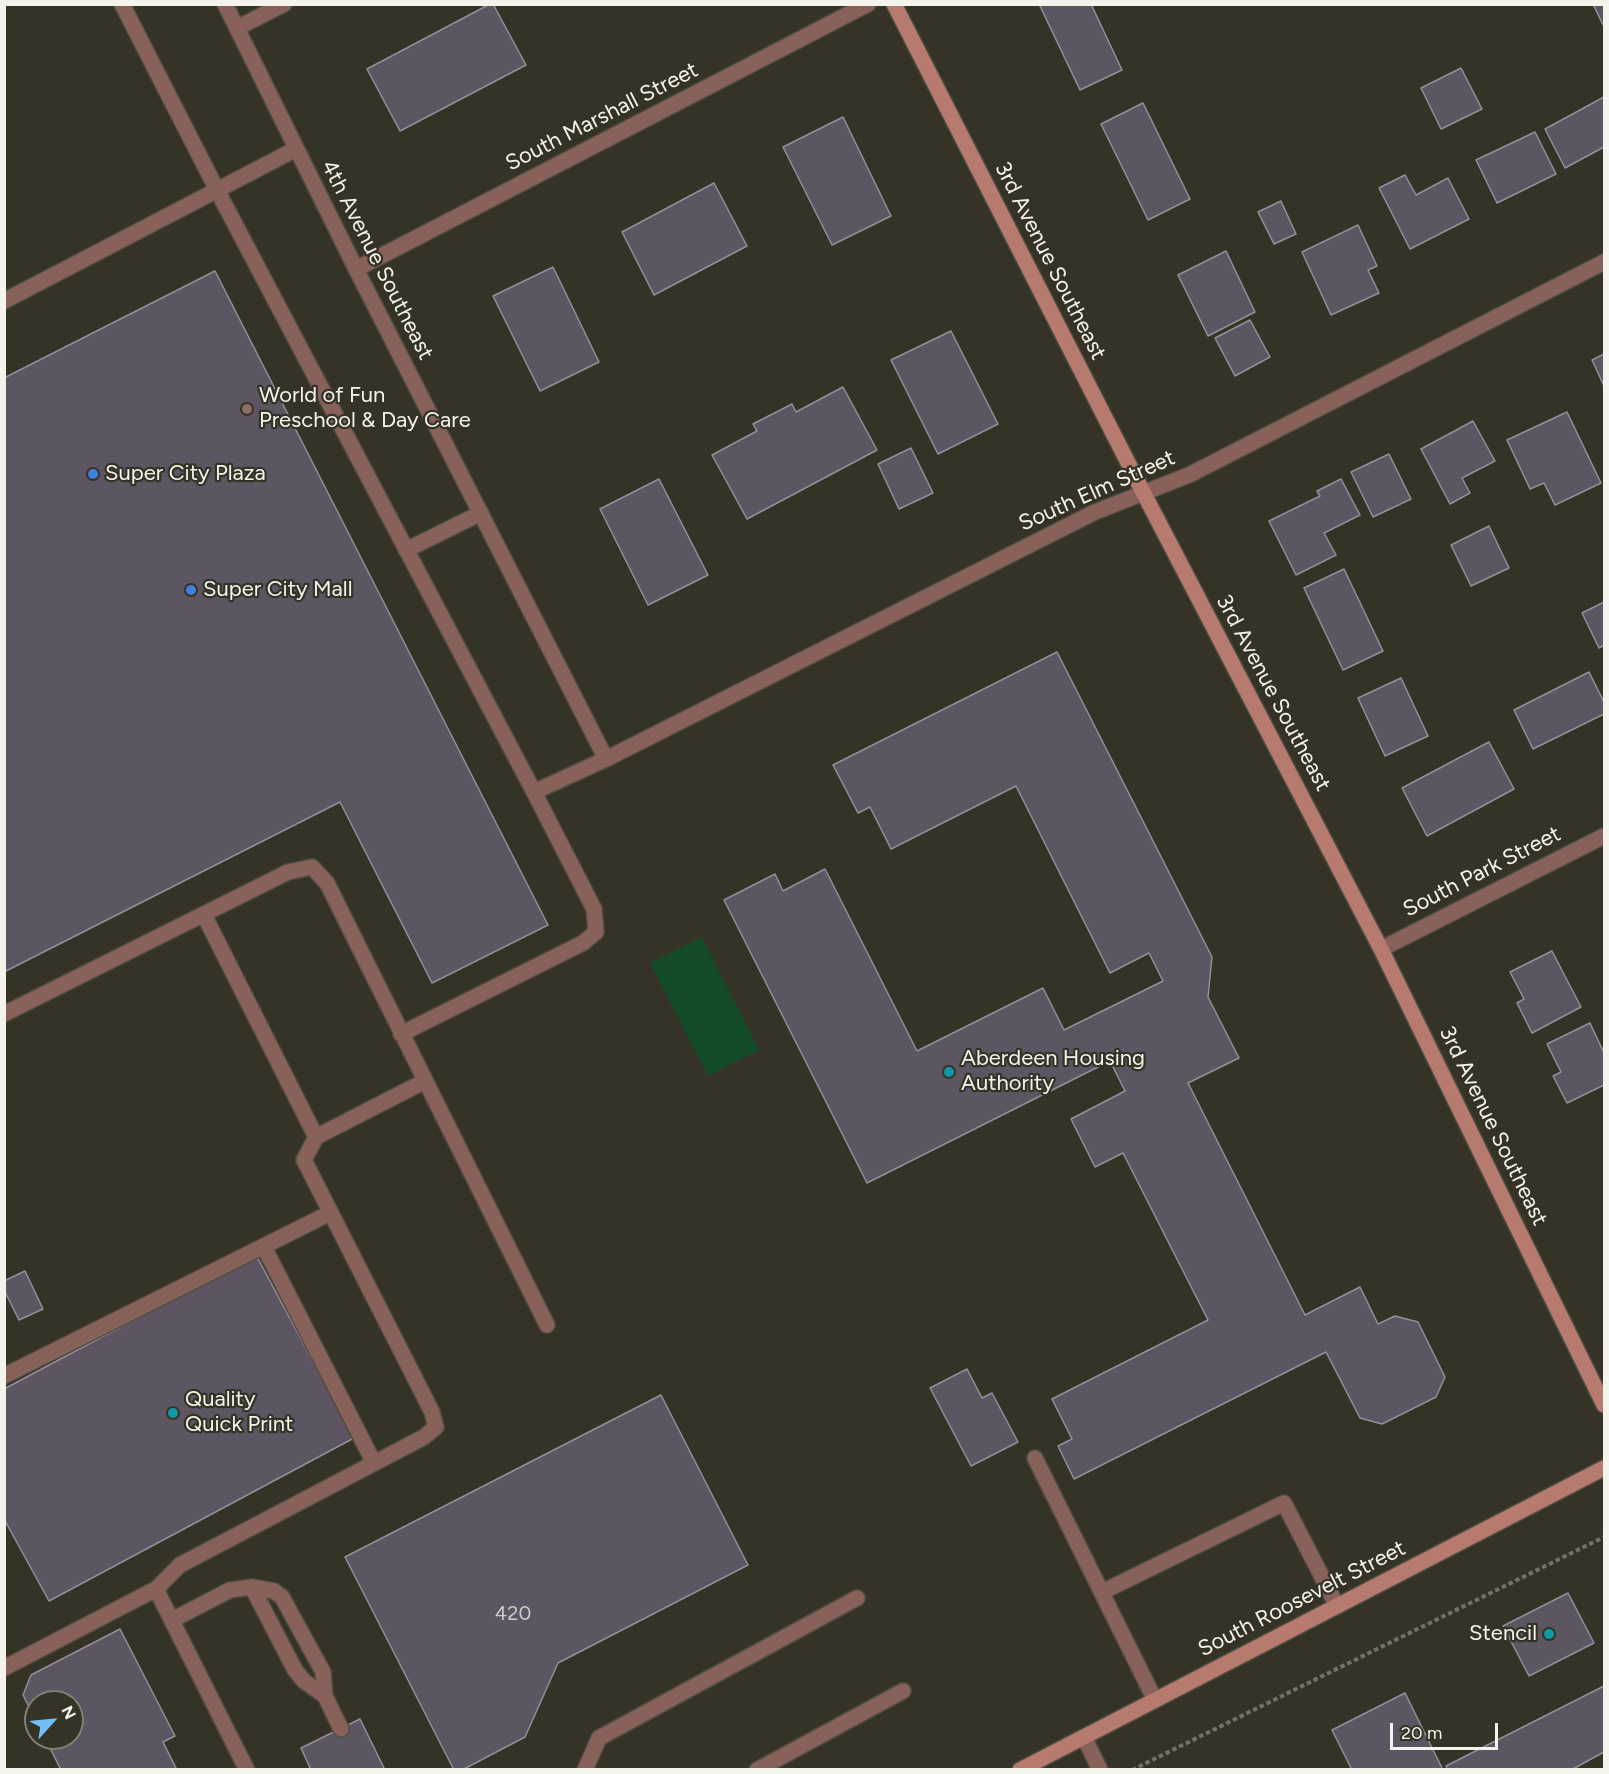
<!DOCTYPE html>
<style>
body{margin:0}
#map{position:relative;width:1609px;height:1774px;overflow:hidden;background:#353226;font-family:Figtree,sans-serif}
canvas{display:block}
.frame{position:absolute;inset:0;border:6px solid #f5f4ec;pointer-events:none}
.north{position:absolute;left:24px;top:1690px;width:60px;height:60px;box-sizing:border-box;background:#353226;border:2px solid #828075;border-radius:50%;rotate:63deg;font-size:16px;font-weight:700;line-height:24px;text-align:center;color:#f5f4ec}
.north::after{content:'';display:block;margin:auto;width:21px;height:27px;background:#74c0f6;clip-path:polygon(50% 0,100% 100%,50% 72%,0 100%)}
.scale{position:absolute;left:1390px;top:1723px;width:108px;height:27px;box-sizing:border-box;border:3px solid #f5f4ec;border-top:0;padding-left:8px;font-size:18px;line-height:21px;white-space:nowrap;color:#f5f4ec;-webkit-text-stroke:4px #353226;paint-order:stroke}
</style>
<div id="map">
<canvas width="1609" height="1774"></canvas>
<div class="frame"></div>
<div class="north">N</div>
<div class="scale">20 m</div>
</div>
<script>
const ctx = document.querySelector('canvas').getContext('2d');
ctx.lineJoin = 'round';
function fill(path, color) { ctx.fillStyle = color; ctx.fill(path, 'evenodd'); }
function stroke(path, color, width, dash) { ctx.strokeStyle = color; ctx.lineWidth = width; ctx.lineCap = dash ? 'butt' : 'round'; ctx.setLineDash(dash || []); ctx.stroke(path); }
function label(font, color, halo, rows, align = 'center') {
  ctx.font = font + ' Figtree,sans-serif'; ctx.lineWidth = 4.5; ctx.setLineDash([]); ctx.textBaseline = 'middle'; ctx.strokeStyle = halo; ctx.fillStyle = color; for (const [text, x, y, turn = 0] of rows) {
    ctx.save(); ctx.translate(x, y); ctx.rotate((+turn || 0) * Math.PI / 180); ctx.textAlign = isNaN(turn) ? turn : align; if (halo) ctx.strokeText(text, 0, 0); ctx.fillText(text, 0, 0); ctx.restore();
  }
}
const green = new Path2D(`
 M 702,937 L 759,1050 L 708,1076 L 650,963 Z`);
const building = new Path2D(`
 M 490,4 L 493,4 L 526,65 L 400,131 L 367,69 Z
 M 1044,4 L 1091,4 L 1122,70 L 1080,90 L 1040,6 Z
 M 1593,4 L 1604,4 L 1604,25 L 1603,25 Z
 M 1461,68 L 1482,109 L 1441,129 L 1421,88 Z
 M 1604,97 L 1604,147 L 1565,168 L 1545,129 Z
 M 1143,103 L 1190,199 L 1148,220 L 1101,124 Z
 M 843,117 L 891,216 L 832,245 L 783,147 Z
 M 1535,132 L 1556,174 L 1497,203 L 1476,160 Z
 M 1405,175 L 1416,195 L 1448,178 L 1469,219 L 1410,249 L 1379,188 Z
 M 714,183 L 747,246 L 654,295 L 622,232 Z
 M 1281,201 L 1296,234 L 1274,244 L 1258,212 Z
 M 1358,225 L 1377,266 L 1368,270 L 1379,293 L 1331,315 L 1302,252 Z
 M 1226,251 L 1255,312 L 1208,336 L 1178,275 Z
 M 553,267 L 599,362 L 540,391 L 493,296 Z
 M 215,271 L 548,925 L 432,983 L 340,802 L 4,972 L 4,378 Z
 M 1250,320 L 1270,357 L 1235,376 L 1215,338 Z
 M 951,331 L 998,424 L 938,454 L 891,360 Z
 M 1604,354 L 1604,386 L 1592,360 Z
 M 843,387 L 877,450 L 747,519 L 712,455 L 757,431 L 753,424 L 792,404 L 796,412 Z
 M 1567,412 L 1601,483 L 1555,505 L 1544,483 L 1530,489 L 1507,440 Z
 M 1473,421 L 1495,461 L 1462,478 L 1470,493 L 1450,504 L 1421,449 Z
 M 911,448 L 933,493 L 899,509 L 878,464 Z
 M 1389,454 L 1411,499 L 1373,517 L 1351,472 Z
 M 659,479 L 708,575 L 648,605 L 600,509 Z
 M 1341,479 L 1360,515 L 1324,533 L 1336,555 L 1296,575 L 1269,521 L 1320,496 L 1317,491 Z
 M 1489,526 L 1509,568 L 1471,586 L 1451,545 Z
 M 1344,569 L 1383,651 L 1343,670 L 1304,588 Z
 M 1604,602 L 1604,645 L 1599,648 L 1582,613 Z
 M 1057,652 L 1212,957 L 1208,997 L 1239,1058 L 1188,1083 L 1305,1315 L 1360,1287 L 1378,1324 L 1395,1316 L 1418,1322 L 1445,1377 L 1436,1397 L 1382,1424 L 1360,1418 L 1326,1352 L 1074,1479 L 1058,1446 L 1072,1439 L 1052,1399 L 1208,1320 L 1123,1153 L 1095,1167 L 1071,1119 L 1125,1091 L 1110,1061 L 867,1183 L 724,900 L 775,874 L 783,891 L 825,869 L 917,1051 L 1043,988 L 1064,1030 L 1163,981 L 1149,953 L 1110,973 L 1016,786 L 891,849 L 870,807 L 858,813 L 833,765 Z
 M 1589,672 L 1604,702 L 1604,714 L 1533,749 L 1514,710 Z
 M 1401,678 L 1428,736 L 1385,756 L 1358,698 Z
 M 1489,742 L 1514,789 L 1427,836 L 1402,788 Z
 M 1552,951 L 1581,1007 L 1532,1033 L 1517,1003 L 1524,999 L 1510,972 Z
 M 1590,1023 L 1604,1053 L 1604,1085 L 1567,1103 L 1553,1076 L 1561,1072 L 1547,1044 Z
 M 256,1255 L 354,1438 L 49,1601 L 4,1519 L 4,1389 Z
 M 25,1271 L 43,1309 L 19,1320 L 4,1290 L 4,1281 Z
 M 967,1369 L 982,1398 L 992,1393 L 1018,1442 L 971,1466 L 930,1388 Z
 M 661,1395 L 748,1565 L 558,1663 L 525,1737 L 462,1770 L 454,1770 L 345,1557 Z
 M 1568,1593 L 1594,1643 L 1529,1676 L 1503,1626 Z
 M 120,1629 L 175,1736 L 163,1742 L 177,1770 L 61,1770 L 45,1738 L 72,1738 L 72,1702 L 36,1702 L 36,1721 L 23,1695 L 31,1675 Z
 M 1604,1686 L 1604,1752 L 1571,1770 L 1448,1770 L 1446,1766 Z
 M 1405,1693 L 1443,1770 L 1352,1770 L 1332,1730 Z
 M 360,1719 L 385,1770 L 311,1770 L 301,1748 Z`);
const path = new Path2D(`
 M 1132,1770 L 1604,1537`);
const lane = new Path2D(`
 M 122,4 L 217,190 L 534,792 L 606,759
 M 237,28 L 284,4
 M 4,301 L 296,149
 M 406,550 L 481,513
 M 204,915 L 316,1137 L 425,1081
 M 4,1014 L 288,872 L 312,867 L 327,883 L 547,1325
 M 401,1034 L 583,943 L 596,932 L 594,909 L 534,792
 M 264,1247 L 374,1463
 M 4,1376 L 330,1213
 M 1035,1458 L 1155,1700
 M 156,1589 L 180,1565 L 424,1437 L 436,1427 L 432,1412 L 304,1160 L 316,1137
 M 1102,1592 L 1284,1503 L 1337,1606
 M 172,1620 L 230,1590 L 252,1587
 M 4,1668 L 156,1589 L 247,1770
 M 325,1696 L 304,1681 L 295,1670 L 252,1587 L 274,1591 L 282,1597 L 323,1672 L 325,1696 L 341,1729
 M 585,1770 L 599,1738 L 857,1598
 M 757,1770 L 903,1691`);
const street = new Path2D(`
 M 225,4 L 356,269 L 606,759 L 1095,512 L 1189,475 L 1604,262
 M 356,269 L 868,4
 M 1381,949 L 1604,836
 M 1084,1737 L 1100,1770`);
const secondary = new Path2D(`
 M 894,4 L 1143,492 L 1381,949 L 1604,1405
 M 1020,1770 L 1604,1468`);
const markers = [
 [247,409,6,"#8d6e63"],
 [93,474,6,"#3f7fe0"],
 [191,590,6,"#3f7fe0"],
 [949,1072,6,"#0f9aa8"],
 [173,1413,6,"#0f9aa8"],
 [1549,1634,6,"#0f9aa8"]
];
const numberNames = [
 ["420",513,1614]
];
const streetNames = [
 ["South Marshall Street",602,117,-27],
 ["4th Avenue Southeast",377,260,63],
 ["3rd Avenue Southeast",1050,261,63],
 ["South Elm Street",1097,491,-24],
 ["3rd Avenue Southeast",1273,693,62],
 ["South Park Street",1482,872,-27],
 ["3rd Avenue Southeast",1493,1126,64],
 ["South Roosevelt Street",1302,1599,-27]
];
const poiNames = [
 ["World of Fun",259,396],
 ["Preschool & Day Care",259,421],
 ["Super City Plaza",105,474],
 ["Super City Mall",203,590],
 ["Aberdeen Housing",961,1059],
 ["Authority",961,1084],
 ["Quality",185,1400],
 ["Quick Print",185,1425],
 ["Stencil",1537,1634,"right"]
];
fill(green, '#144b29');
fill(building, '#5d5561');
stroke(building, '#968e9b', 1.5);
stroke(lane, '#504d42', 18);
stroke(street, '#504d42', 18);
stroke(secondary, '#504d42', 18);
stroke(path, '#747267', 4, [4.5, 3]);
stroke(lane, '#87615a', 15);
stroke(street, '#87615a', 15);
stroke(secondary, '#b67a6f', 15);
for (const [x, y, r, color] of markers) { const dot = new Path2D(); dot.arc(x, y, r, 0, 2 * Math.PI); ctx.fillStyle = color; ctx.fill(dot); stroke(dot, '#353226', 2); }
label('20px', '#cfccc9', null, numberNames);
label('22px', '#f5f4ec', '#353226', streetNames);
label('22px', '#f5f4ec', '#353226', poiNames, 'left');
</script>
